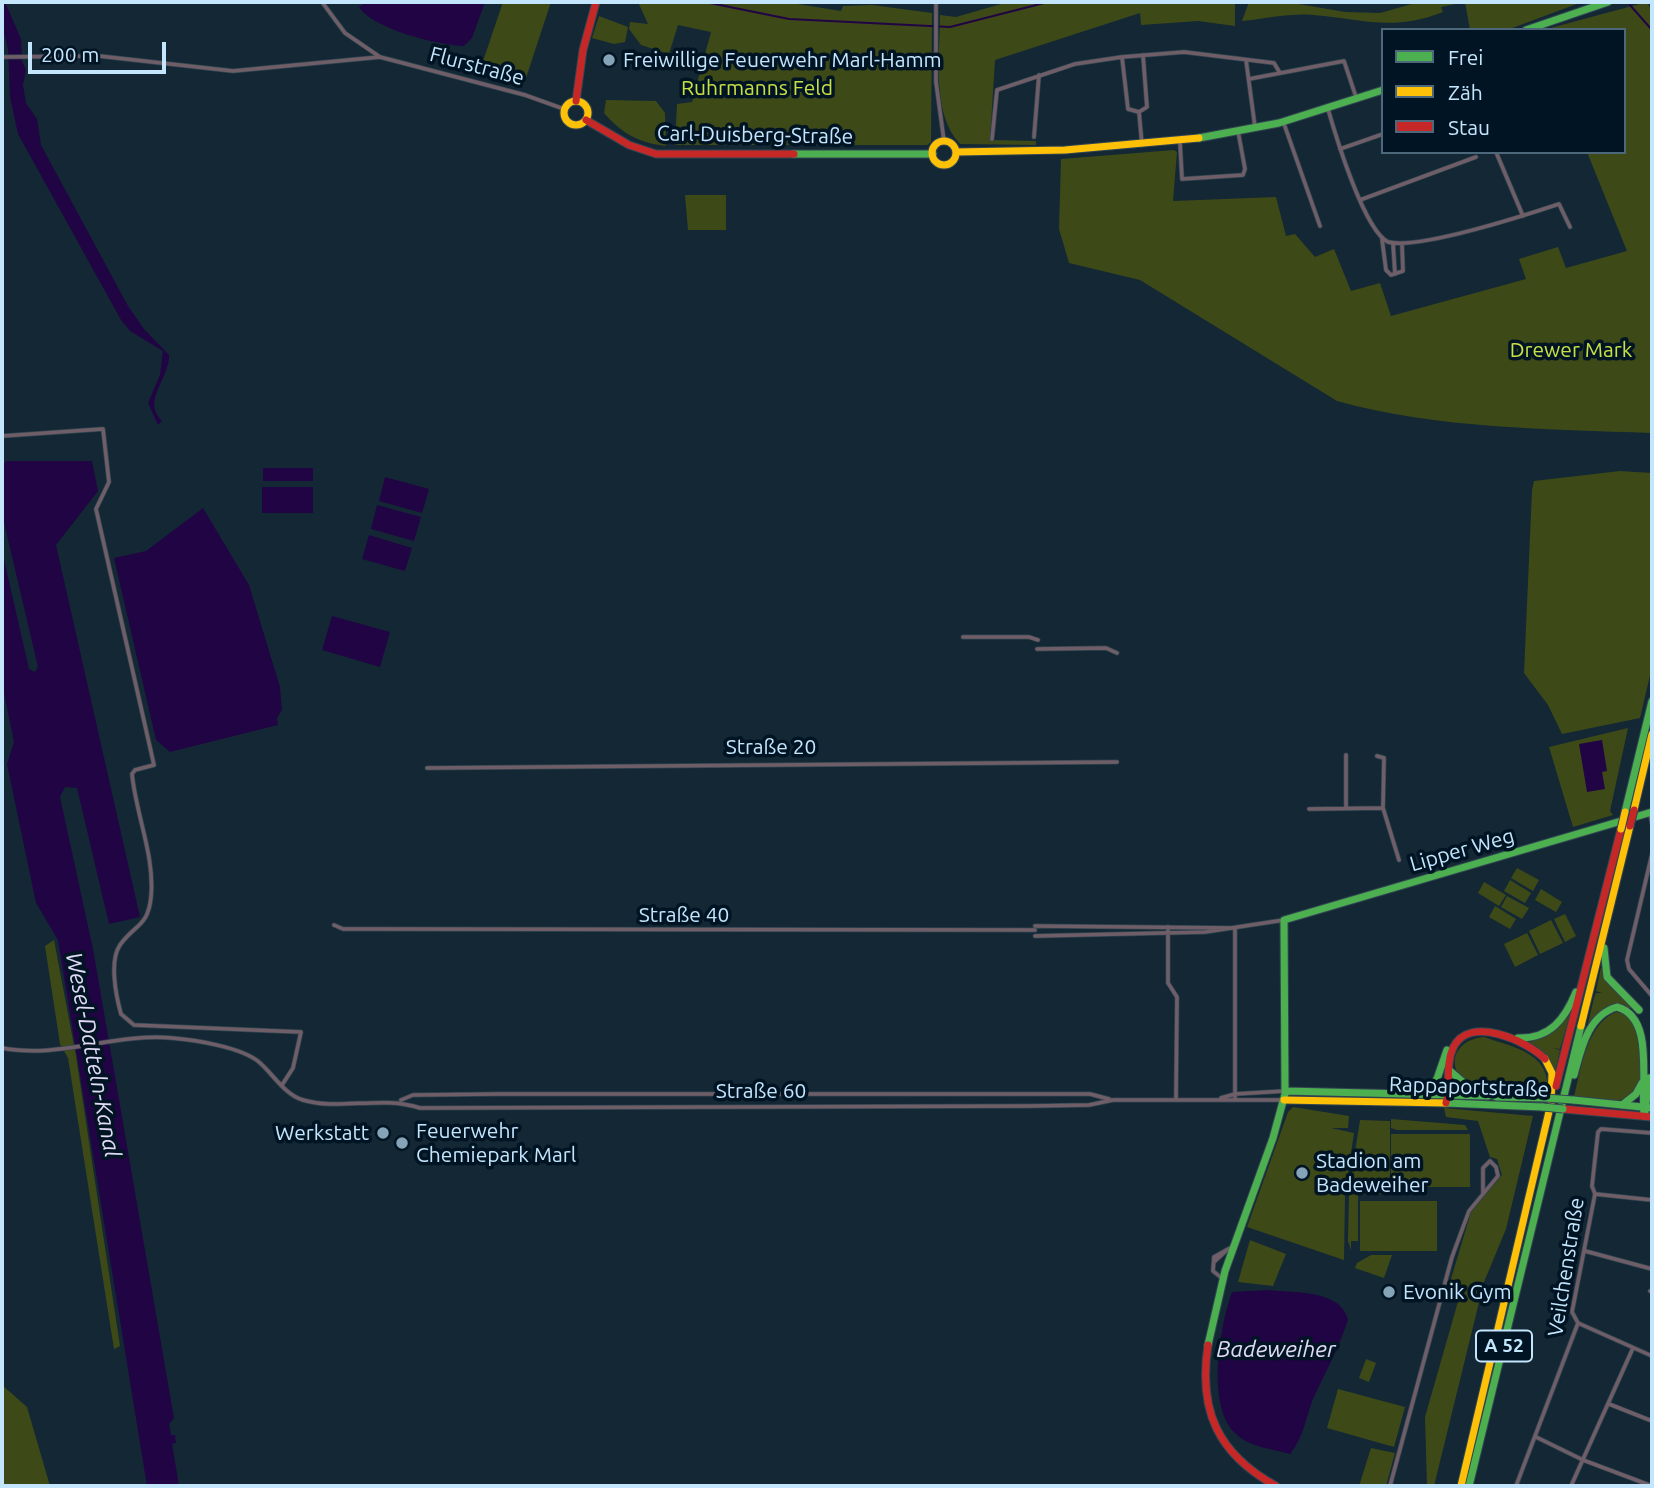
<!DOCTYPE html>
<meta charset="utf-8">
<style>
body{margin:0}
#map{position:relative;width:1654px;height:1488px;overflow:hidden;background:#132834;font-family:Ubuntu,sans-serif}
canvas{display:block}
.frame{position:absolute;inset:0;border:4px solid #c4e6fd;pointer-events:none}
.legend{position:absolute;left:1381px;top:28px;width:245px;height:126px;box-sizing:border-box;background:#001424;border:2px solid #4e687b;margin:0;padding:9px 12px;list-style:none;font-size:21px;color:#c4e6fd}
.legend li{display:flex;align-items:center;gap:14px;height:35px}
.legend b{width:35px;border:2px solid #4e687b}
.scale{position:absolute;left:28px;top:42px;width:138px;height:32px;box-sizing:border-box;border:4px solid #c4e6fd;border-top:0;padding-left:9px;font-size:21px;line-height:24px;white-space:nowrap;color:#c4e6fd;-webkit-text-stroke:5px #001424;paint-order:stroke}
</style>
<div id="map">
<canvas width="1654" height="1488"></canvas>
<div class="frame"></div>
<ul class="legend">
<li><b style="height:9px;background:#4caf50"></b>Frei</li>
<li><b style="height:9px;background:#ffc107"></b>Zäh</li>
<li><b style="height:9px;background:#c62828"></b>Stau</li>
</ul>
<div class="scale">200 m</div>
</div>
<script>
const ctx = document.querySelector('canvas').getContext('2d');
ctx.lineJoin = 'round';
function fill(path, color) { ctx.fillStyle = color; ctx.fill(path, 'evenodd'); }
function stroke(path, color, width, dash) { ctx.strokeStyle = color; ctx.lineWidth = width; ctx.lineCap = dash ? 'butt' : 'round'; ctx.setLineDash(dash || []); ctx.stroke(path); }
function label(font, color, halo, rows, align = 'center') {
  ctx.font = font + ' Ubuntu,sans-serif'; ctx.lineWidth = 7; ctx.setLineDash([]); ctx.textBaseline = 'middle'; ctx.strokeStyle = halo; ctx.fillStyle = color; for (const [text, x, y, turn = 0] of rows) {
    ctx.save(); ctx.translate(x, y); ctx.rotate((+turn || 0) * Math.PI / 180); ctx.textAlign = isNaN(turn) ? turn : align; if (halo) ctx.strokeText(text, 0, 0); ctx.fillText(text, 0, 0); ctx.restore();
  }
}
const green = new Path2D(`
 M 503,2 L 551,2 L 523,87 L 501,80 L 501,77 L 479,73 Z
 M 638,2 L 785,2 L 841,11 L 843,6 L 872,5 L 932,13 L 931,142 L 927,145 L 675,145 L 677,104 L 692,102 L 711,32 L 678,25 L 669,54 L 641,45 L 629,29 L 630,22 L 648,24 Z
 M 1008,2 L 1235,2 L 1235,26 L 1198,21 L 1141,25 L 1140,13 L 995,60 L 990,140 L 1036,141 L 1036,145 L 960,144 C 931,113 940,54 940,15 L 956,17 Z
 M 1249,2 L 1287,2 L 1345,12 L 1380,13 L 1419,2 L 1582,2 L 1507,30 L 1470,30 L 1465,2 L 1441,7 L 1443,12 C 1392,32 1364,19 1313,15 C 1290,13 1265,19 1242,21 Z
 M 1647,2 L 1652,12 L 1652,433 C 1548,429 1438,429 1337,401 L 1140,280 L 1069,263 L 1059,229 L 1061,159 L 1174,150 L 1177,152 L 1173,201 L 1276,197 L 1286,236 L 1295,234 L 1315,257 L 1334,249 L 1351,291 L 1380,283 L 1391,316 L 1526,279 L 1519,259 L 1558,247 L 1566,268 L 1627,251 L 1587,152 L 1624,152 L 1624,30 L 1543,30 Z
 M 599,16 L 628,27 L 625,42 L 614,44 L 592,38 Z
 M 606,100 L 656,101 L 665,113 L 666,146 C 640,143 622,134 604,113 Z
 M 685,195 L 726,195 L 726,230 L 688,230 Z
 M 1620,471 L 1652,473 L 1652,667 L 1640,718 L 1562,734 L 1548,705 L 1524,673 L 1532,490 L 1534,481 Z
 M 1628,728 L 1610,811 L 1613,815 L 1573,827 L 1549,747 Z
 M 1517,868 L 1539,880 L 1533,891 L 1511,878 Z
 M 1510,880 L 1531,893 L 1525,903 L 1504,891 Z
 M 1484,882 L 1506,895 L 1499,906 L 1478,893 Z
 M 1541,889 L 1562,902 L 1556,912 L 1535,900 Z
 M 1507,896 L 1529,908 L 1522,919 L 1501,907 Z
 M 1495,906 L 1516,919 L 1510,929 L 1489,917 Z
 M 1565,914 L 1576,936 L 1565,942 L 1554,919 Z
 M 1551,920 L 1563,943 L 1540,954 L 1529,931 Z
 M 1527,933 L 1538,955 L 1515,967 L 1504,944 Z
 M 54,940 L 76,1056 L 120,1346 L 114,1349 L 68,1058 L 60,1044 L 45,946 Z
 M 1601,967 L 1614,989 L 1636,1008 L 1607,1008 L 1586,1032 L 1594,998 L 1596,993 L 1602,993 L 1596,991 Z
 M 1616,1012 L 1633,1016 C 1647,1030 1647,1086 1628,1097 C 1614,1105 1590,1098 1574,1097 C 1581,1069 1586,1025 1616,1012 Z
 M 1570,1015 L 1560,1049 L 1553,1048 L 1560,1050 L 1555,1073 L 1522,1041 L 1531,1042 Z
 M 1484,1037 C 1515,1048 1553,1053 1547,1095 C 1524,1094 1496,1097 1475,1087 C 1444,1074 1450,1040 1484,1037 Z
 M 1293,1107 L 1349,1116 L 1348,1128 L 1331,1128 L 1354,1133 L 1345,1193 L 1344,1260 L 1247,1227 L 1288,1112 Z
 M 1444,1108 L 1533,1116 L 1506,1229 L 1484,1282 L 1434,1486 L 1427,1486 L 1425,1417 L 1461,1291 L 1448,1289 L 1471,1212 L 1502,1175 L 1497,1159 L 1490,1157 L 1478,1121 L 1446,1117 Z
 M 1391,1119 L 1465,1125 L 1468,1130 L 1397,1130 L 1391,1128 Z
 M 1360,1120 L 1390,1121 L 1390,1191 L 1349,1191 Z
 M 1391,1134 L 1470,1134 L 1470,1187 L 1391,1187 Z
 M 1391,1189 L 1410,1189 L 1410,1193 L 1358,1195 L 1358,1241 L 1351,1241 L 1351,1250 L 1348,1241 L 1349,1195 L 1355,1192 L 1390,1193 Z
 M 1360,1201 L 1437,1201 L 1437,1251 L 1360,1251 Z
 M 1250,1240 L 1286,1254 L 1273,1286 L 1238,1282 Z
 M 1371,1255 L 1392,1255 L 1384,1278 L 1355,1268 L 1357,1263 Z
 M 1366,1359 L 1376,1363 L 1369,1382 L 1359,1378 Z
 M 2,1385 L 27,1407 L 50,1486 L 2,1486 Z
 M 1338,1389 L 1405,1407 L 1394,1447 L 1327,1428 Z
 M 1371,1448 L 1395,1453 L 1386,1486 L 1359,1486 Z`);
const water = new Path2D(`
 M 2,2 L 5,2 L 21,39 L 22,61 L 26,70 L 23,85 L 26,103 L 37,119 L 41,145 L 128,306 L 144,329 L 169,355 C 170,379 141,400 162,421 L 158,425 L 148,403 L 160,375 L 163,351 L 130,331 L 121,320 L 18,134 L 10,97 L 8,49 L 2,25 Z
 M 366,2 L 485,2 L 472,38 L 464,46 C 437,45 373,29 359,7 Z
 M 6,461 L 92,461 L 98,491 L 56,545 L 140,917 L 109,924 L 77,788 L 65,787 L 60,797 L 93,949 L 174,1418 L 169,1424 L 171,1435 L 175,1435 L 176,1443 L 172,1444 L 179,1486 L 147,1486 L 58,940 L 36,903 L 7,764 L 14,742 L 2,683 L 2,551 L 29,669 L 35,672 L 38,667 L 2,514 L 2,466 Z
 M 263,468 L 313,468 L 313,481 L 263,481 Z
 M 385,477 L 429,489 L 422,513 L 379,501 Z
 M 262,487 L 313,487 L 313,513 L 262,513 Z
 M 377,505 L 421,517 L 414,541 L 371,529 Z
 M 203,508 L 249,585 L 280,687 L 282,710 L 277,718 L 278,725 L 170,752 L 156,740 L 114,558 L 146,551 Z
 M 369,535 L 412,548 L 405,571 L 362,559 Z
 M 332,616 L 390,632 L 380,667 L 322,650 Z
 M 1602,740 L 1607,771 L 1602,772 L 1605,789 L 1587,792 L 1579,744 Z
 M 1268,1290 C 1293,1293 1341,1289 1348,1320 C 1339,1348 1325,1373 1313,1399 C 1305,1419 1304,1437 1290,1454 C 1273,1449 1248,1447 1235,1433 C 1206,1405 1220,1325 1232,1292 Z`);
const stream = new Path2D(`
 M 705,2 L 789,19 L 950,27 L 1048,2
 M 1630,5 L 1652,30`);
const street = new Path2D(`
 M 322,2 L 345,33 L 380,57 L 525,95 L 564,109
 M 936,2 L 936,82 L 944,141
 M 2,57 L 99,56 L 233,71 L 380,57
 M 1122,57 L 1128,109 L 1139,112 L 1147,107 L 1143,55
 M 1246,60 L 1255,127
 M 1249,79 L 1344,61 L 1357,100
 M 1328,109 C 1336,137 1364,230 1388,242 C 1418,250 1526,215 1559,204 L 1570,227
 M 1139,112 L 1142,145
 M 1283,121 L 1320,226
 M 1034,137 L 1039,75
 M 992,139 L 997,90 L 1075,64 L 1122,57 L 1184,52 L 1274,63 L 1280,73
 M 1180,142 L 1182,179 L 1243,175 L 1245,169 L 1238,131
 M 1340,149 L 1383,134
 M 1496,152 L 1523,216
 M 1360,200 L 1476,157
 M 1382,239 L 1386,270 L 1391,275 L 1403,271 L 1402,244
 M 1393,243 L 1395,274
 M 2,436 L 103,429 L 109,482 L 96,509 L 154,765 L 135,770 L 132,774 C 136,815 155,856 151,897 C 148,927 135,924 120,945 C 109,961 116,996 121,1014 L 134,1025 L 301,1032 L 293,1068 L 282,1085
 M 963,637 L 1029,637 L 1038,640
 M 1037,649 L 1106,648 L 1117,653
 M 1377,756 L 1384,758 L 1383,808 L 1399,860
 M 427,768 L 1117,762
 M 1346,808 L 1346,755
 M 1309,809 L 1383,808
 M 1650,813 L 1652,824
 M 1652,854 L 1627,960 L 1629,969 L 1652,996
 M 334,925 L 343,929 L 374,929 L 1035,930
 M 1035,926 L 1233,928
 M 1168,927 L 1168,983 L 1177,997 L 1176,1100
 M 1235,928 L 1235,1100
 M 1035,936 L 1205,932 L 1284,920
 M 2,1048 C 59,1059 115,1033 172,1038 C 195,1040 241,1047 259,1062 C 273,1074 285,1095 303,1100 C 340,1111 380,1095 420,1108 L 1030,1106 L 1089,1105 L 1113,1100 L 1283,1100
 M 1221,1098 L 1235,1094 L 1285,1091
 M 401,1100 L 413,1095 L 498,1094 L 1090,1094 L 1109,1099
 M 1595,1194 L 1652,1200
 M 1585,1251 L 1652,1269
 M 1214,1262 L 1227,1250
 M 1223,1279 L 1213,1271 L 1214,1257 L 1232,1247
 M 1650,1291 L 1652,1292
 M 1578,1323 L 1652,1356
 M 1609,1404 L 1652,1421
 M 1536,1437 L 1583,1460 L 1652,1486
 M 1390,1486 L 1452,1257 L 1469,1211 L 1498,1176 L 1496,1167 L 1490,1161 L 1483,1168 L 1483,1194
 M 1516,1486 L 1578,1323 L 1572,1312 L 1595,1194 L 1592,1186 L 1598,1132 L 1601,1129 L 1652,1133
 M 1571,1486 L 1633,1348`);
const fast = new Path2D(`
 M 1526,30 L 1608,2
 M 1199,138 L 1279,123 L 1383,90
 M 794,154 L 933,154
 M 1625,812 L 1652,701
 M 1604,948 L 1607,977 L 1639,1010
 M 1518,1038 C 1550,1039 1565,1019 1576,992
 M 1450,1071 L 1471,1089 L 1497,1097
 M 1574,1075 C 1581,1049 1588,1015 1617,1007 C 1654,1017 1641,1078 1644,1116
 M 1285,1091 L 1488,1096
 M 1423,1094 L 1437,1079 L 1447,1050
 M 1497,1097 L 1546,1098
 M 1573,1100 L 1652,1108
 M 1446,1103 L 1543,1107
 M 1622,1105 L 1636,1094 L 1642,1083
 M 1645,1112 L 1649,1078
 M 1208,1345 L 1225,1271 L 1273,1138 L 1285,1094 L 1284,920 L 1652,812
 M 1469,1486 L 1581,1026`);
const slow = new Path2D(`
 M564 113a12 12 0 1 1 24 0a12 12 0 1 1-24 0Z
 M932 153a12 12 0 1 1 24 0a12 12 0 1 1-24 0Z
 M 956,152 L 1065,150 L 1199,138
 M 1634,810 L 1652,734
 M 1581,1026 L 1630,826
 M 1284,1100 L 1446,1103
 M 1461,1486 L 1551,1103 L 1552,1073 L 1545,1059`);
const jam = new Path2D(`
 M 576,101 L 583,50 L 596,2
 M 586,120 L 629,145 L 656,154 L 794,154
 M 1556,1086 L 1621,829
 M 1446,1103 C 1451,1085 1445,1065 1453,1048 C 1469,1014 1527,1041 1545,1059
 M 1563,1109 L 1652,1117
 M 1208,1345 C 1198,1411 1218,1454 1276,1486`);
const fastBridge = new Path2D(`
 M 1546,1098 L 1573,1100
 M 1543,1107 L 1563,1109`);
const slowBridge = new Path2D(`
 M 1621,829 L 1625,812`);
const jamBridge = new Path2D(`
 M 1630,826 L 1634,810`);
const markers = [
 [609,60,7,"#86a4b7"],
 [383,1133,7,"#86a4b7"],
 [402,1143,7,"#86a4b7"],
 [1302,1173,7,"#86a4b7"],
 [1389,1292,7,"#86a4b7"]
];
const shields = [
 [1504,1346,56]
];
const shieldNames = [
 ["A 52",1504,1346]
];
const poiNames = [
 ["Freiwillige Feuerwehr Marl-Hamm",623,60],
 ["Feuerwehr",416,1131],
 ["Chemiepark Marl",416,1155],
 ["Werkstatt",369,1133,"right"],
 ["Stadion am",1316,1161],
 ["Badeweiher",1316,1185],
 ["Evonik Gym",1403,1292]
];
const streetNames = [
 ["Flurstraße",477,66,15],
 ["Carl-Duisberg-Straße",755,135,1],
 ["Straße 20",771,747],
 ["Lipper Weg",1462,850,-16],
 ["Straße 40",684,915],
 ["Rappaportstraße",1469,1087,2],
 ["Straße 60",761,1091],
 ["Veilchenstraße",1566,1267,-81]
];
const parkNames = [
 ["Ruhrmanns Feld",757,88],
 ["Drewer Mark",1571,350]
];
const waterNames = [
 ["Wesel-Datteln-Kanal",93,1055,79],
 ["Badeweiher",1276,1349]
];
fill(green, '#3e4918');
fill(water, '#210444');
stroke(stream, '#210444', 2);
stroke(street, '#324652', 5);
stroke(fast, '#324652', 9);
stroke(slow, '#324652', 9);
stroke(jam, '#324652', 9);
stroke(street, '#6f5e67', 3.5);
stroke(fast, '#4caf50', 7);
stroke(slow, '#ffc107', 7);
stroke(jam, '#c62828', 7);
stroke(fastBridge, '#324652', 9, []);
stroke(slowBridge, '#324652', 9, []);
stroke(jamBridge, '#324652', 9, []);
stroke(fastBridge, '#4caf50', 7);
stroke(slowBridge, '#ffc107', 7);
stroke(jamBridge, '#c62828', 7);
for (const [x, y, r, color] of markers) { const dot = new Path2D(); dot.arc(x, y, r, 0, 2 * Math.PI); ctx.fillStyle = color; ctx.fill(dot); stroke(dot, '#001424', 2.5); }
for (const [x, y, w] of shields) { const box = new Path2D(); box.roundRect(x - w / 2, y - 15.5, w, 31, 5); ctx.fillStyle = '#001424'; ctx.fill(box); stroke(box, '#c4e6fd', 2); }
label('bold 19px', '#c4e6fd', null, shieldNames);
label('21px', '#c4e6fd', '#001424', poiNames, 'left');
label('21px', '#c4e6fd', '#001424', streetNames);
label('21px', '#c9e045', '#001424', parkNames);
label('italic 23px', '#e1daf4', '#001424', waterNames);
</script>
